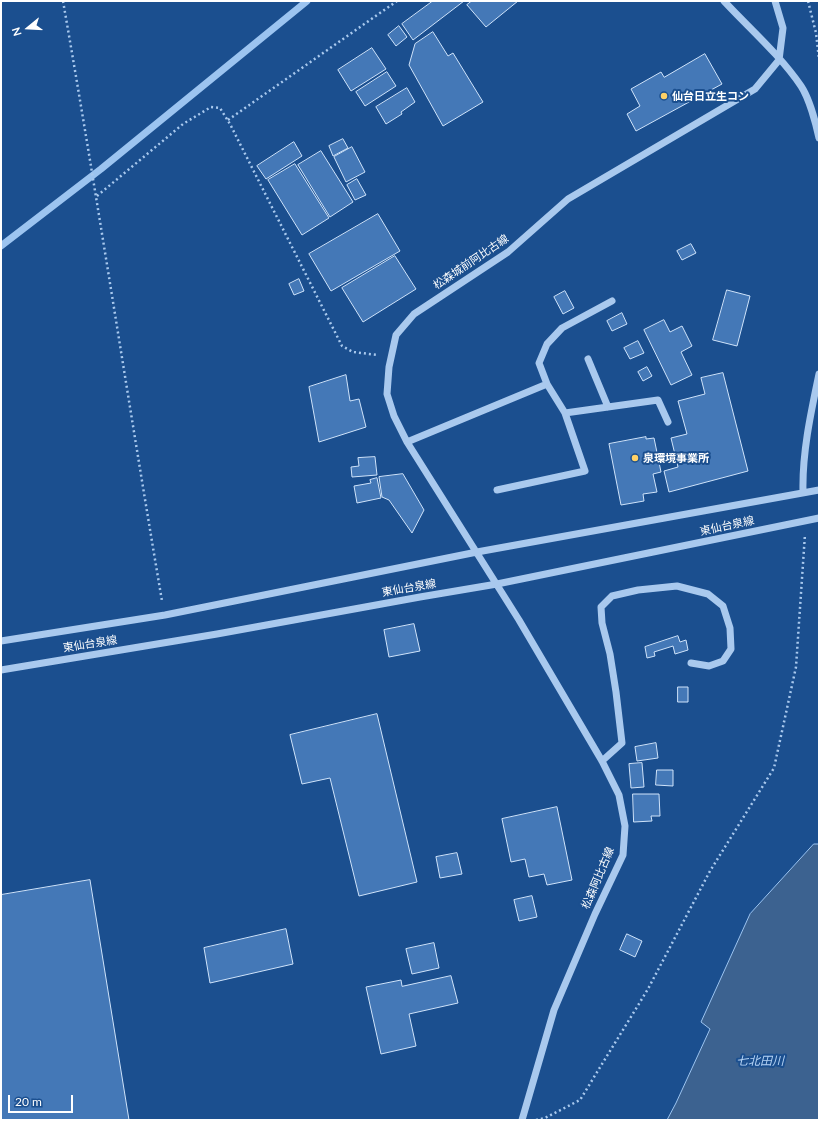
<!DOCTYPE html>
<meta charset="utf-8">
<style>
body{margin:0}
#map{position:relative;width:820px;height:1121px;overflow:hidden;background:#1b4f8f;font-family:Lato,sans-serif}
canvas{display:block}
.frame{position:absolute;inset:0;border:2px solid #fff;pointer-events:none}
.north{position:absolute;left:8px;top:8px;width:40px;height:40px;-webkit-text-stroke:3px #1b4f8f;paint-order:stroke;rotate:252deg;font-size:11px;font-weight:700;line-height:16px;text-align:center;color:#fff}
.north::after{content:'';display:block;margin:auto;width:14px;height:18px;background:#fff;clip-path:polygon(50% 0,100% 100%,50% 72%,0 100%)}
.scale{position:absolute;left:8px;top:1095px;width:65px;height:18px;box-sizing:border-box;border:2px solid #fff;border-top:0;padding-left:5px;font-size:12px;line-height:14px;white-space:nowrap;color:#fff;-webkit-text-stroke:3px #1b4f8f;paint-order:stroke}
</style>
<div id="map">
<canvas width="820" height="1121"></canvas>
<div class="frame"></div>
<div class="north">N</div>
<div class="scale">20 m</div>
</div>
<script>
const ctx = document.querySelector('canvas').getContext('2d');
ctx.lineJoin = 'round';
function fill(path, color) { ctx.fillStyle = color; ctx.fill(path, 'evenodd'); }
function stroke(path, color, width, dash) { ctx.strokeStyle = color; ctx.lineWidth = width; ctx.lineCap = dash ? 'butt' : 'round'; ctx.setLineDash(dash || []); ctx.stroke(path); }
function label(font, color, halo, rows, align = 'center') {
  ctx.font = font + ' Lato,"Noto Sans JP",sans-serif'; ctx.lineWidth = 4; ctx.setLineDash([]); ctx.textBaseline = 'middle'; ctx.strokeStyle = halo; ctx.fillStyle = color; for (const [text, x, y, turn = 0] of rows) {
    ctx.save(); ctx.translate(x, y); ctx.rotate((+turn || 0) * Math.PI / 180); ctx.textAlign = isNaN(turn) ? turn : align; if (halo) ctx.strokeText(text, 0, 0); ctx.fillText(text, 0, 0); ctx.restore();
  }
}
const water = new Path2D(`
 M 814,844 L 819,844 L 819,1120 L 667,1120 L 676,1103 L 710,1029 L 701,1022 L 750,914 Z`);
const stream = new Path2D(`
 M 1,246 L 101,169 L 307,1`);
const building = new Path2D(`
 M 433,1 L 464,1 L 413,40 L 402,24 Z
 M 472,1 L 518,1 L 486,27 L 467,5 Z
 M 399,26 L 407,37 L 396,46 L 388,35 Z
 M 433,32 L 448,56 L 453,53 L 483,102 L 443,126 L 409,65 L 415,44 Z
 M 372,48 L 386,69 L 351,91 L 338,70 Z
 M 705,54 L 722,84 L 636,131 L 627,114 L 640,106 L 631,89 L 661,72 L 664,77 Z
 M 387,72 L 396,86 L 365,106 L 356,92 Z
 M 407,88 L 415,102 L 401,112 L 402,114 L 386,124 L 376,107 Z
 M 343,139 L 348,148 L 333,156 L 329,146 Z
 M 294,142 L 302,156 L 266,179 L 257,166 Z
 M 352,147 L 365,172 L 346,182 L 334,157 Z
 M 321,151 L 353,202 L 330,217 L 298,165 Z
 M 295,164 L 329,218 L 302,235 L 268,180 Z
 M 357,179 L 366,195 L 355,200 L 347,185 Z
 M 378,214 L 400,251 L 331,291 L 309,254 Z
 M 691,244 L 696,253 L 682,260 L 677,251 Z
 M 395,256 L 416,289 L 363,322 L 342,288 Z
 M 299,279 L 304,291 L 294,295 L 289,284 Z
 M 727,290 L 750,296 L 737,346 L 713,340 Z
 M 565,291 L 574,308 L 563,314 L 554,297 Z
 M 622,313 L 627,324 L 612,331 L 607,321 Z
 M 664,320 L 670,332 L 682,326 L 692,346 L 681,352 L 692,375 L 671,385 L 644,330 Z
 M 638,341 L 644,353 L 630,359 L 624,348 Z
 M 647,367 L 652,376 L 643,381 L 638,372 Z
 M 723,373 L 748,471 L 669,492 L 664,471 L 678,467 L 671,438 L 687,434 L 678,401 L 705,394 L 701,378 Z
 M 346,375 L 350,401 L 359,399 L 366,427 L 319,442 L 309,387 Z
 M 646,437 L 646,439 L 654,438 L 661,472 L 653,474 L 657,492 L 643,494 L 644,501 L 621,505 L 609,444 Z
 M 375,457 L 377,475 L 352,477 L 351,467 L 359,466 L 358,458 Z
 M 403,474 L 424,510 L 412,533 L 389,500 L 382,497 L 379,477 Z
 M 377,478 L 381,498 L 357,503 L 354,486 L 371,483 L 370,480 Z
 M 414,624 L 420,651 L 389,657 L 384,630 Z
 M 678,636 L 680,642 L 686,640 L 688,650 L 675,654 L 673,646 L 654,652 L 655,656 L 647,658 L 645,647 Z
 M 678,687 L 688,687 L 688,702 L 678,702 Z
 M 377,714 L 417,882 L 359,896 L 330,778 L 302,784 L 290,735 Z
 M 656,743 L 658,758 L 637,761 L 635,747 Z
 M 642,763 L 644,787 L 631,788 L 629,764 Z
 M 657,770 L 673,770 L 673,786 L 656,785 Z
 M 633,794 L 659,794 L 660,816 L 651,816 L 652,821 L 634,822 Z
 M 557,807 L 572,880 L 547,885 L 544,874 L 529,877 L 525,859 L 511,862 L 502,819 Z
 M 457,853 L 462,874 L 440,878 L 436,857 Z
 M 90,880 L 129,1120 L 1,1120 L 1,895 Z
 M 532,896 L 537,917 L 519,921 L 514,900 Z
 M 286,929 L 293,964 L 210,983 L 204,948 Z
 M 627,934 L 642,941 L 635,957 L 620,950 Z
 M 434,943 L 439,968 L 412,974 L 406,949 Z
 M 451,976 L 458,1003 L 409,1014 L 416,1046 L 381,1054 L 366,987 L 401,980 L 402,986 Z`);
const path = new Path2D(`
 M 63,1 C 98,201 128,401 162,601
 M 808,1 L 816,33 L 819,59
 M 228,120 L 397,1
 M 97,196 L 183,124 L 211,107 L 220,108 L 230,124 L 342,346 L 353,352 L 378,355
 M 536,1120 L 545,1118 L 580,1100 L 648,989 L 710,871 L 774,768 L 796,667 L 805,534`);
const minor = new Path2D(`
 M 724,1 C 749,28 780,55 801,86 C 809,98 816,124 819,138
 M 588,359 L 608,407
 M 547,384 L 539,363 L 547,344 L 562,328 L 612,301
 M 565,413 L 658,400 L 668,422
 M 407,442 L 547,384 L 565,413 L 585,471 L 497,490
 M 803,492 C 802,453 811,412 819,374
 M 1,641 L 165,615 L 477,552 L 819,490
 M 1,670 L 217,634 L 420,597 L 497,584 L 819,518
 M 602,761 L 622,743 L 616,692 L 610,654 L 602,623 L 601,607 L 612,596 L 638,590 L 677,586 L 708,594 L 723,606 L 730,628 L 731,649 L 723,661 L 709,666 L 691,663
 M 522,1120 L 554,1010 L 595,914 L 623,855 L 625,826 L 619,795 L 602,761 L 519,620 L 407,442 L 394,416 L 387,394 L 389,367 L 396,335 L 414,314 L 508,252 L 568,199 L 755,89 L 779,60 L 783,28 L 775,1`);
const markers = [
 [664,96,4,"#ffd166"],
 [635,458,4,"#ffd166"]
];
const poiNames = [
 ["仙台日立生コン",672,96],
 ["泉環境事業所",643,458]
];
const streetNames = [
 ["松森城前阿比古線",471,262,-34],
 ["東仙台泉線",727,526,-12],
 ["東仙台泉線",409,588,-10],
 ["東仙台泉線",90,644,-9],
 ["松森阿比古線",598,878,-67]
];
const waterNames = [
 ["七北田川",760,1061]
];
fill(water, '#3c6290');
stroke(water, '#9cc4f0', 1);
stroke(stream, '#9cc4f0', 7);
fill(building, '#4478b7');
stroke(building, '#cfe3fa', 1);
stroke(path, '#a9c9ee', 2.5, [2, 3]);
stroke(minor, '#a9c9ee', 7);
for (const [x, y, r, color] of markers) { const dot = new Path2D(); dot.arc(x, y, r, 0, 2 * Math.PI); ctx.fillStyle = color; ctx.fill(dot); stroke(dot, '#1b4f8f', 1.5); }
label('bold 11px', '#fff', '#1b4f8f', poiNames, 'left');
label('11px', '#fff', '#1b4f8f', streetNames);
label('italic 12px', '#b5d3f5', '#1b4f8f', waterNames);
</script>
